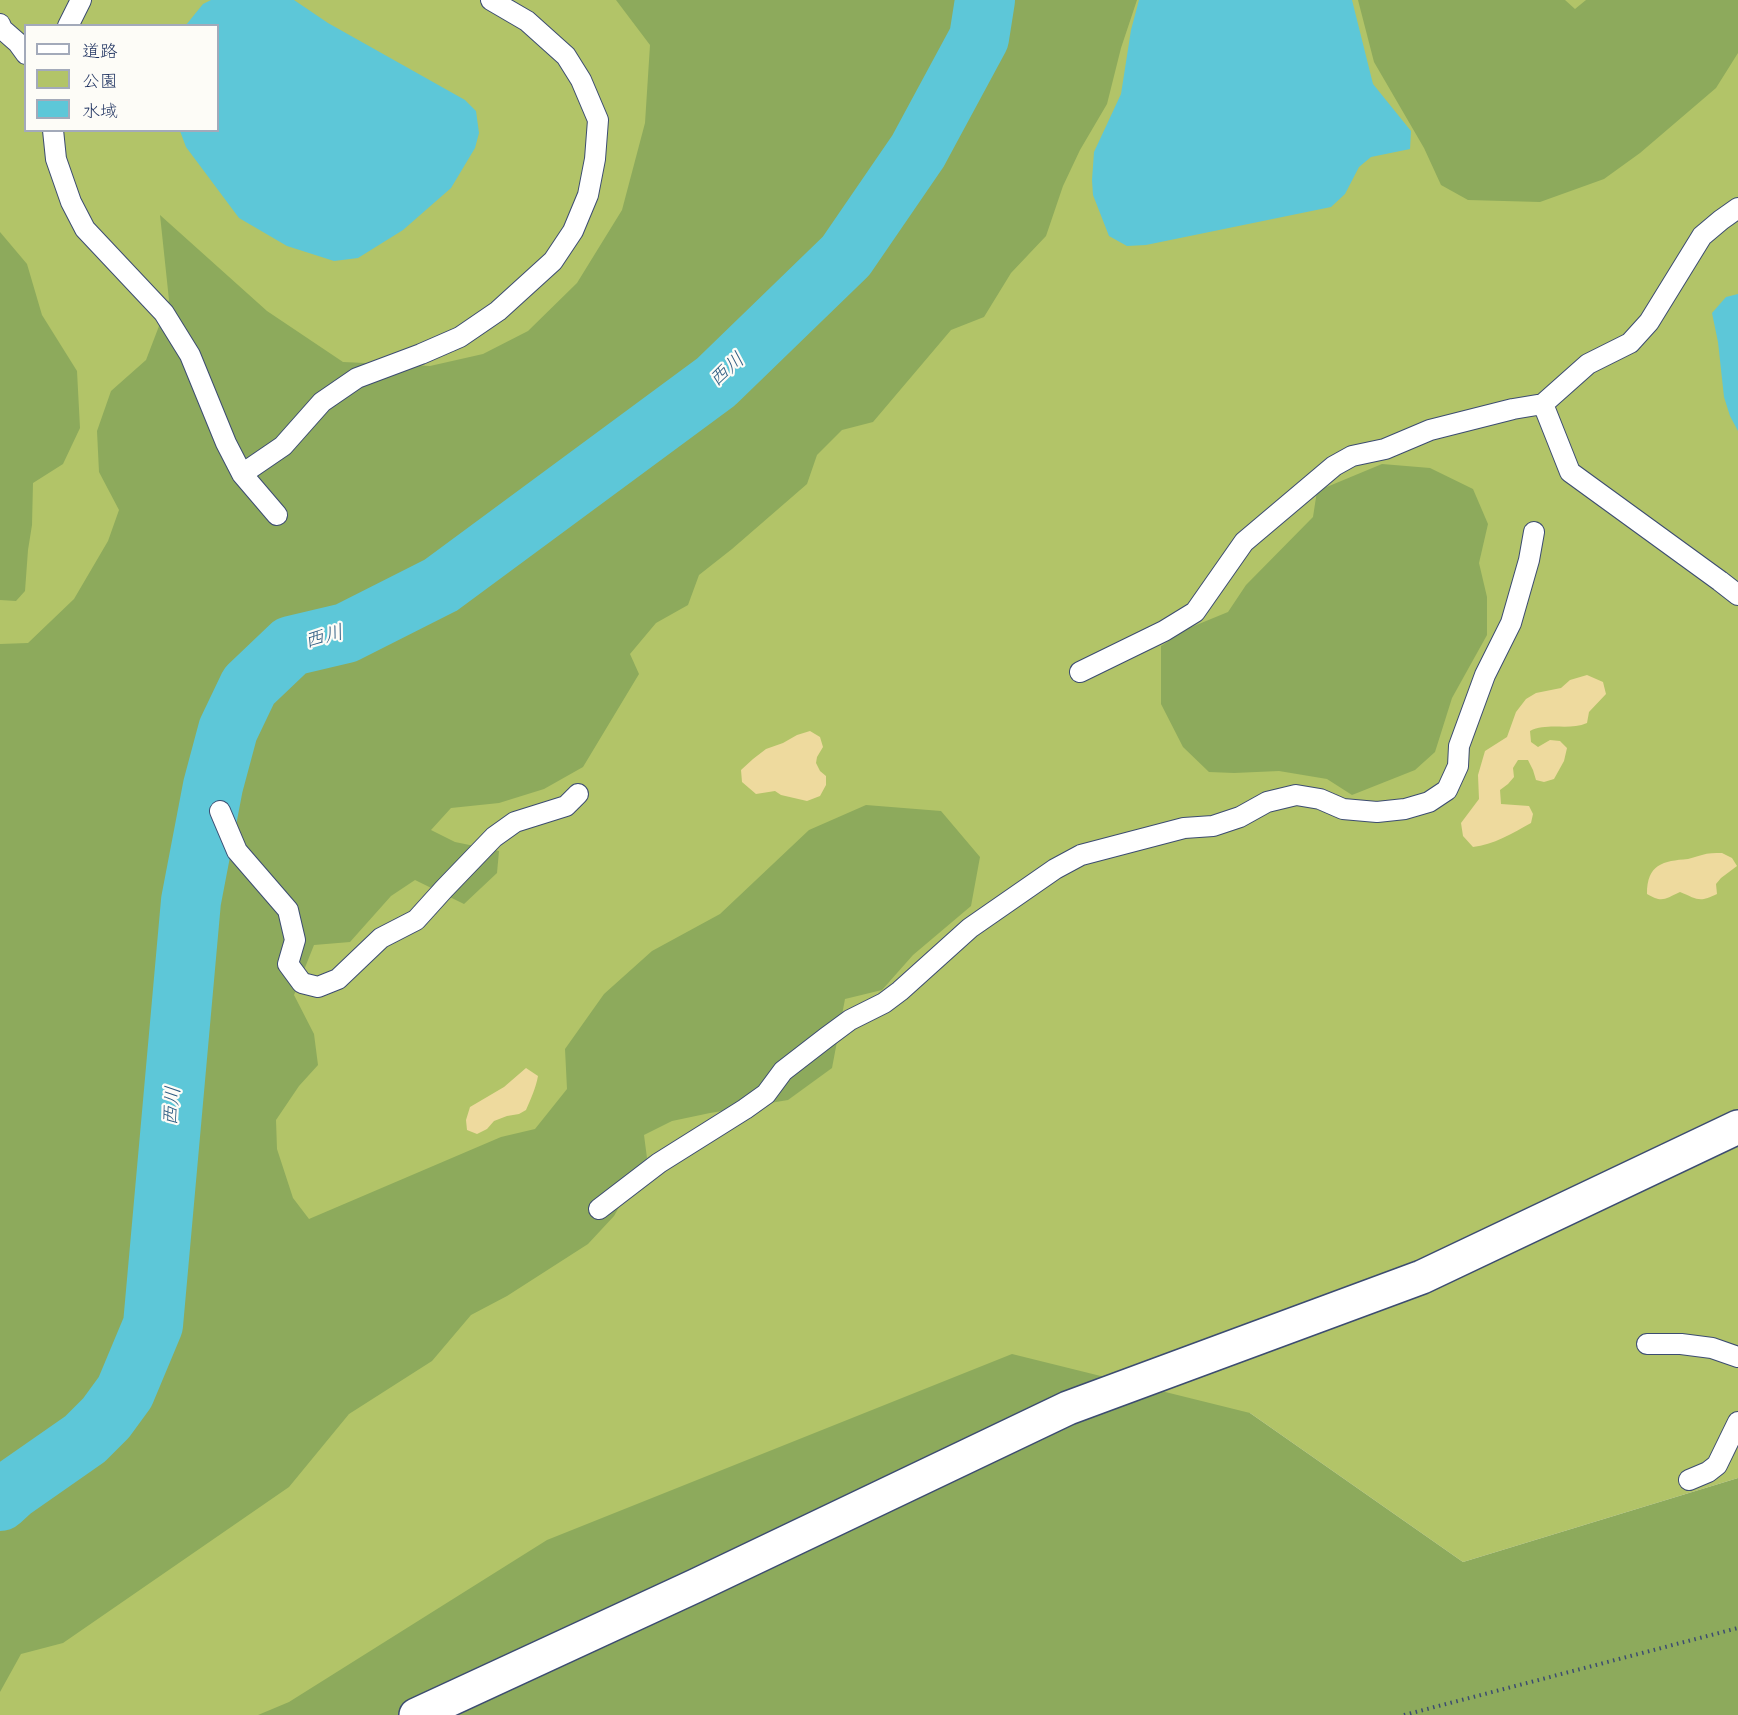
<!DOCTYPE html>
<meta charset="utf-8">
<style>
body{margin:0}
#map{position:relative;width:1738px;height:1715px;overflow:hidden;background:#f4eedb;font-family:"Comic Neue","Klee One",sans-serif}
canvas{display:block}
.legend{position:absolute;left:24px;top:24px;width:195px;height:108px;box-sizing:border-box;background:#fdfcf7;border:2px solid #a3aaba;margin:0;padding:8px 10px;list-style:none;font-size:18px;color:#1b2f5e}
.legend li{display:flex;align-items:center;gap:12px;height:30px}
.legend b{width:30px;border:2px solid #a3aaba}
</style>
<div id="map">
<canvas width="1738" height="1715"></canvas>
<ul class="legend">
<li><b style="height:8px;background:#fff"></b>道路</li>
<li><b style="height:16px;background:#b2c468"></b>公園</li>
<li><b style="height:16px;background:#5dc7d8"></b>水域</li>
</ul>
</div>
<script>
const ctx = document.querySelector('canvas').getContext('2d');
ctx.lineJoin = 'round';
function fill(path, color) { ctx.fillStyle = color; ctx.fill(path, 'evenodd'); }
function stroke(path, color, width, dash) { ctx.strokeStyle = color; ctx.lineWidth = width; ctx.lineCap = dash ? 'butt' : 'round'; ctx.setLineDash(dash || []); ctx.stroke(path); }
function label(font, color, halo, rows, align = 'center') {
  ctx.font = font + ' "Comic Neue","Klee One",sans-serif'; ctx.lineWidth = 4.5; ctx.setLineDash([]); ctx.textBaseline = 'middle'; ctx.strokeStyle = halo; ctx.fillStyle = color; for (const [text, x, y, turn = 0] of rows) {
    ctx.save(); ctx.translate(x, y); ctx.rotate((+turn || 0) * Math.PI / 180); ctx.textAlign = isNaN(turn) ? turn : align; if (halo) ctx.strokeText(text, 0, 0); ctx.fillText(text, 0, 0); ctx.restore();
  }
}
const green = new Path2D(`
 M 0,0 L 1738,0 L 1738,1478 L 1463,1562 L 1250,1413 L 546,1715 L 0,1715 ZM 26,26 L 218,26 L 218,130 L 26,130 Z`);
const forest = new Path2D(`
 M 616,0 L 1137,0 L 1121,48 L 1107,104 L 1080,150 L 1063,186 L 1046,236 L 1011,273 L 984,317 L 951,330 L 873,422 L 842,430 L 817,455 L 807,484 L 732,549 L 699,575 L 688,605 L 656,623 L 630,654 L 639,674 L 583,767 L 544,789 L 499,803 L 451,808 L 431,830 L 455,842 L 499,851 L 497,873 L 464,904 L 415,880 L 391,896 L 350,942 L 314,945 L 294,995 L 314,1034 L 318,1065 L 299,1086 L 276,1120 L 277,1149 L 293,1198 L 309,1219 L 501,1137 L 535,1129 L 567,1089 L 565,1049 L 604,994 L 652,951 L 720,914 L 809,830 L 866,805 L 941,811 L 980,857 L 971,906 L 913,955 L 882,990 L 845,999 L 832,1068 L 788,1100 L 710,1113 L 672,1121 L 644,1135 L 647,1158 L 614,1216 L 588,1244 L 507,1296 L 471,1315 L 432,1361 L 349,1414 L 289,1487 L 63,1643 L 21,1654 L 0,1692 L 0,644 L 28,643 L 74,599 L 108,541 L 119,510 L 99,472 L 97,431 L 111,391 L 146,360 L 169,300 L 160,215 L 267,311 L 343,362 L 430,366 L 483,354 L 528,331 L 577,283 L 622,210 L 645,123 L 650,45 Z
 M 1358,0 L 1565,0 L 1575,9 L 1586,0 L 1738,0 L 1738,53 L 1716,88 L 1640,153 L 1604,179 L 1540,202 L 1468,200 L 1441,185 L 1424,148 L 1374,62 Z
 M 0,232 L 27,264 L 42,315 L 77,371 L 80,428 L 63,464 L 33,483 L 32,525 L 28,550 L 25,591 L 16,601 L 0,600 Z
 M 1382,464 L 1430,468 L 1473,489 L 1488,524 L 1479,563 L 1487,597 L 1487,635 L 1452,698 L 1435,752 L 1415,770 L 1352,795 L 1327,779 L 1279,771 L 1234,773 L 1209,772 L 1183,747 L 1161,704 L 1161,646 L 1189,628 L 1228,612 L 1246,585 L 1313,517 L 1317,491 Z
 M 1012,1354 L 1250,1413 L 1463,1562 L 1738,1478 L 1738,1715 L 258,1715 L 289,1702 L 547,1540 Z`);
const sand = new Path2D(`
 M 1587,675 L 1603,682 L 1606,694 L 1589,712 L 1587,723 C 1569,731 1548,722 1530,731 L 1531,742 L 1538,747 L 1550,740 L 1560,741 L 1567,748 L 1564,761 L 1554,779 L 1544,782 L 1536,780 L 1533,770 L 1528,760 L 1518,760 L 1513,768 L 1514,777 L 1508,784 L 1500,790 L 1501,804 L 1529,806 L 1533,814 L 1531,823 C 1513,833 1493,845 1473,847 L 1463,836 L 1461,823 L 1479,799 L 1478,775 L 1485,751 L 1507,737 L 1516,712 L 1526,699 L 1536,693 L 1561,688 L 1570,680 Z
 M 810,731 L 820,737 L 823,747 L 817,757 L 816,763 L 820,771 L 826,776 L 826,785 L 820,796 L 807,801 L 781,795 L 775,791 L 756,794 L 742,782 L 741,770 L 753,759 L 766,749 L 783,743 L 797,735 Z
 M 1722,853 L 1732,858 L 1737,866 L 1721,878 L 1716,884 L 1717,894 C 1699,903 1697,899 1680,892 C 1665,899 1662,903 1647,894 C 1647,864 1663,861 1688,859 C 1693,858 1697,856 1702,855 C 1708,853 1715,853 1722,853 Z
 M 526,1068 L 538,1076 C 536,1087 531,1099 526,1110 L 519,1114 L 507,1116 L 494,1121 L 487,1129 L 477,1134 L 467,1130 L 466,1120 L 470,1107 L 504,1087 Z`);
const water = new Path2D(`
 M 211,0 L 294,0 L 328,23 L 465,100 L 476,111 L 479,133 L 475,148 L 451,188 L 403,230 L 358,258 L 334,261 L 287,246 L 239,218 L 186,147 L 180,131 L 218,130 L 218,26 L 186,25 L 203,4 Z
 M 1139,0 L 1352,0 L 1373,84 L 1411,131 L 1410,149 L 1371,157 L 1359,167 L 1345,194 L 1331,207 L 1146,245 L 1127,246 L 1109,236 L 1093,195 L 1092,180 L 1094,152 L 1121,94 L 1131,30 Z
 M 1738,294 L 1738,431 L 1730,416 L 1724,397 L 1718,342 L 1712,313 L 1726,297 Z`);
const river = new Path2D(`
 M 0,1501 L 12,1490 L 85,1439 L 106,1418 L 125,1392 L 153,1325 L 191,901 L 213,786 L 228,730 L 249,686 L 291,646 L 346,633 L 441,585 L 716,382 L 846,256 L 918,151 L 979,38 L 985,0`);
const path = new Path2D(`
 M 1404,1715 L 1738,1628`);
const service = new Path2D(`
 M 0,24 L 2,29 L 18,43 L 26,54
 M 68,26 L 81,0
 M 53,130 L 56,159 L 71,202 L 85,229 L 164,313 L 190,355 L 226,443 L 242,474 L 277,515
 M 1543,404 L 1570,472 L 1720,581 L 1738,595
 M 242,474 L 283,446 L 322,402 L 357,378 L 421,354 L 460,337 L 498,311 L 553,261 L 573,231 L 588,195 L 595,159 L 598,120 L 581,80 L 566,56 L 527,21 L 491,0
 M 1080,672 L 1164,631 L 1195,612 L 1244,542 L 1334,466 L 1352,456 L 1385,449 L 1430,430 L 1513,409 L 1543,404 L 1588,364 L 1630,343 L 1649,322 L 1702,236 L 1721,220 L 1738,208
 M 220,811 L 237,851 L 288,910 L 295,940 L 288,964 L 302,983 L 318,987 L 338,979 L 381,938 L 416,920 L 444,889 L 494,837 L 515,822 L 566,806 L 578,794
 M 599,1209 L 659,1163 L 745,1109 L 766,1094 L 783,1071 L 827,1037 L 850,1020 L 884,1003 L 900,991 L 970,928 L 1055,869 L 1081,855 L 1184,828 L 1213,826 L 1240,817 L 1267,802 L 1296,795 L 1320,799 L 1343,809 L 1377,812 L 1405,809 L 1429,802 L 1447,790 L 1458,766 L 1459,746 L 1485,675 L 1511,623 L 1529,560 L 1534,532
 M 1647,1344 L 1681,1344 L 1712,1348 L 1738,1357
 M 1689,1480 L 1708,1472 L 1717,1465 L 1738,1422`);
const minor = new Path2D(`
 M 416,1715 L 695,1586 L 1068,1408 L 1422,1277 L 1738,1127`);
const waterNames = [
 ["西川",727,370,-42],
 ["西川",324,637,-15],
 ["西川",172,1106,-85]
];
fill(green, '#b2c468');
fill(forest, '#8daa5c');
fill(sand, '#eeda9e');
fill(water, '#5dc7d8');
stroke(river, '#5dc7d8', 60);
stroke(service, '#3c4c71', 22);
stroke(minor, '#3c4c71', 36);
stroke(path, '#3c4c71', 4, [1.5, 4.5]);
stroke(service, '#fff', 20);
stroke(minor, '#fff', 33);
label('italic 20px', '#2f5d83', '#fdfcf7', waterNames);
</script>
